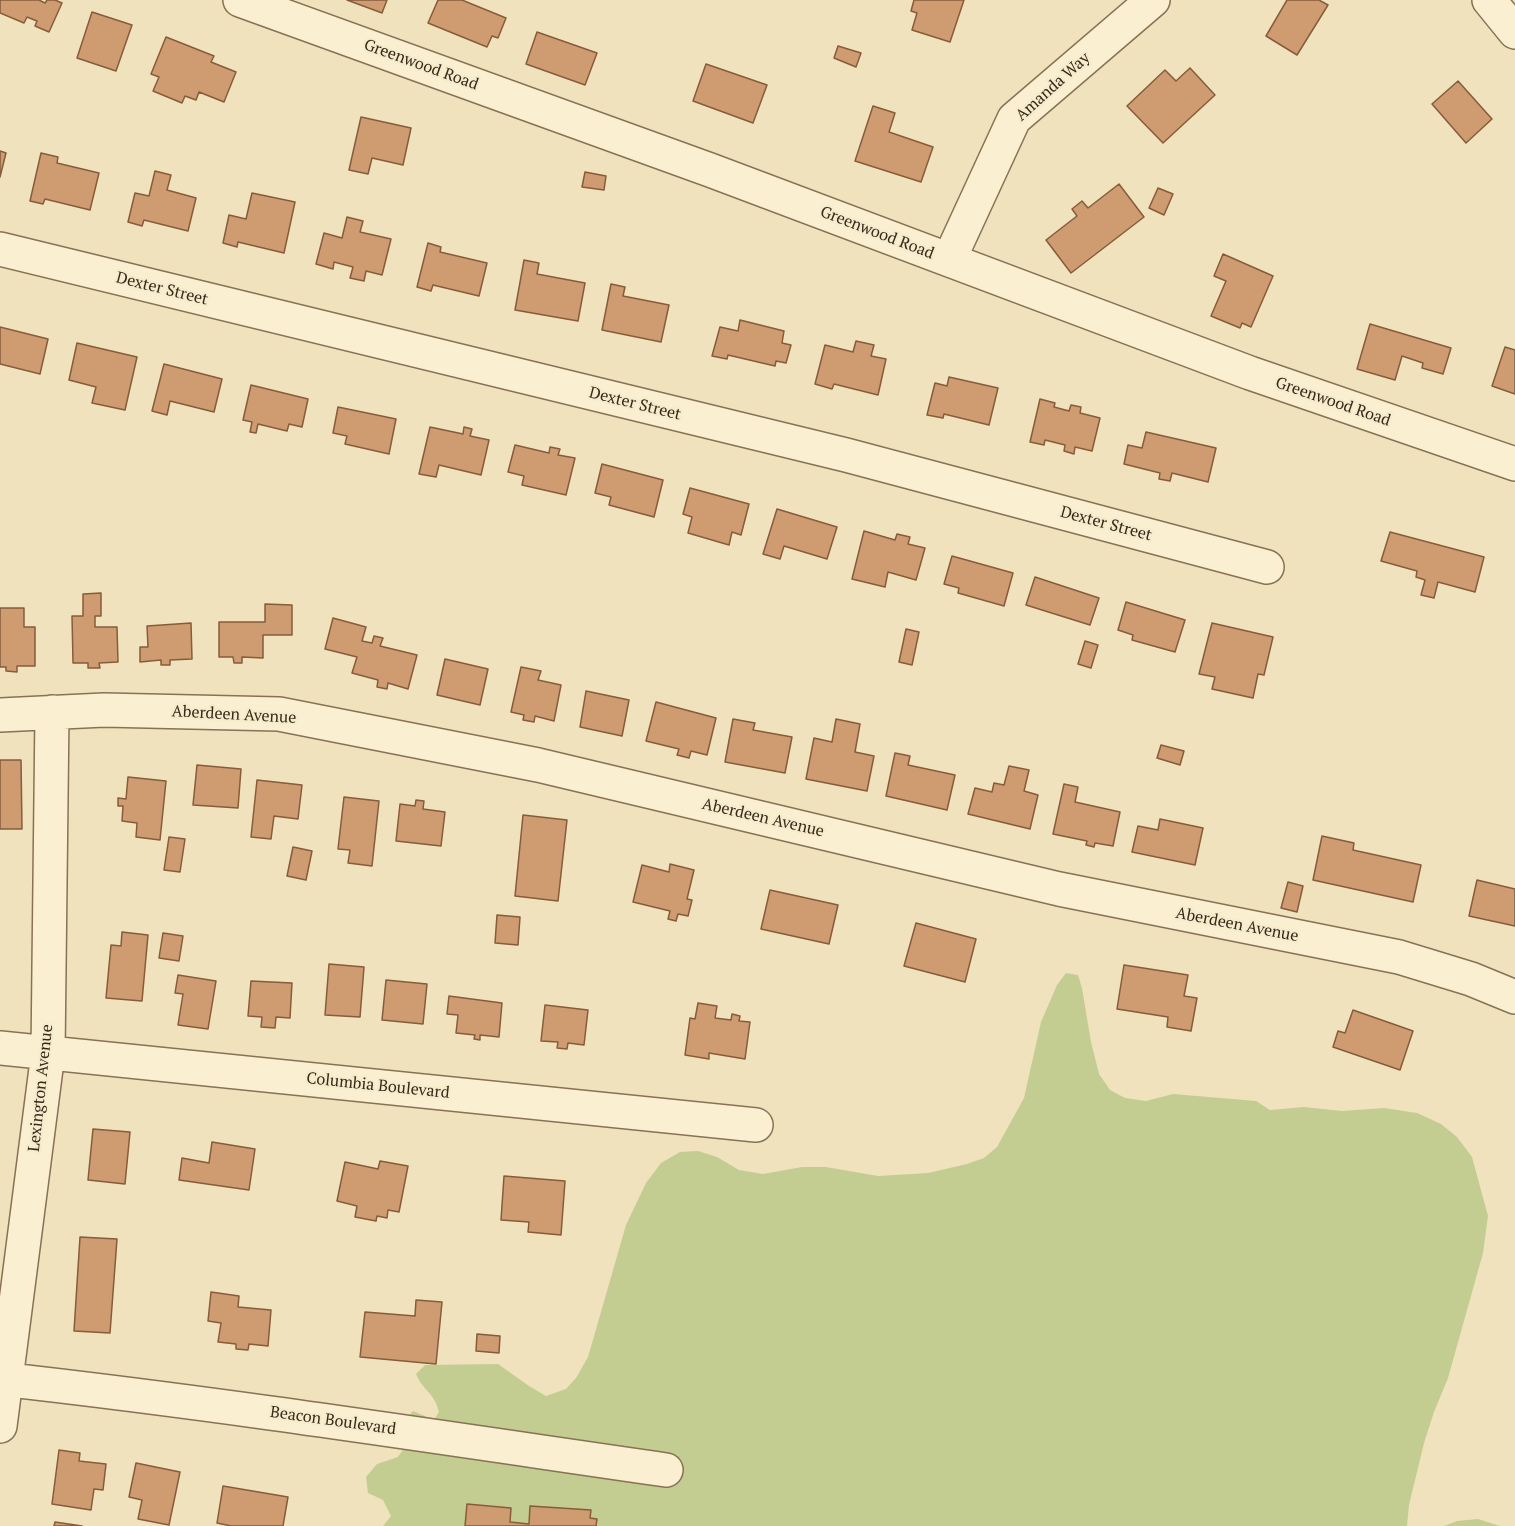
<!DOCTYPE html>
<style>
body{margin:0}
canvas{display:block;background:#efe2bd}
</style>
<canvas width="1515" height="1526"></canvas>
<script>
const ctx = document.querySelector('canvas').getContext('2d');
ctx.lineJoin = 'round';
function fill(path, color) { ctx.fillStyle = color; ctx.fill(path, 'evenodd'); }
function stroke(path, color, width, dash) { ctx.strokeStyle = color; ctx.lineWidth = width; ctx.lineCap = dash ? 'butt' : 'round'; ctx.setLineDash(dash || []); ctx.stroke(path); }
function label(font, color, halo, rows, align = 'center') {
  ctx.font = font + ' "PT Serif",serif'; ctx.lineWidth = 4.5; ctx.setLineDash([]); ctx.textBaseline = 'middle'; ctx.strokeStyle = halo; ctx.fillStyle = color; for (const [text, x, y, turn = 0] of rows) {
    ctx.save(); ctx.translate(x, y); ctx.rotate((+turn || 0) * Math.PI / 180); ctx.textAlign = isNaN(turn) ? turn : align; if (halo) ctx.strokeText(text, 0, 0); ctx.fillText(text, 0, 0); ctx.restore();
  }
}
const green = new Path2D(`
 M 1066,973 L 1078,975 L 1082,988 L 1091,1042 L 1099,1074 L 1110,1090 L 1125,1098 L 1146,1101 L 1173,1094 L 1256,1101 L 1270,1110 L 1304,1107 L 1342,1111 L 1384,1108 L 1417,1113 L 1441,1124 L 1457,1137 L 1472,1157 L 1488,1216 L 1483,1253 L 1448,1378 L 1434,1412 L 1424,1443 L 1409,1505 L 1407,1526 L 383,1526 L 391,1516 L 383,1500 L 368,1493 L 366,1477 L 377,1464 L 398,1457 L 406,1445 L 408,1417 L 413,1411 L 434,1420 L 439,1412 C 434,1392 424,1392 416,1374 L 425,1365 L 498,1364 L 529,1386 L 546,1396 L 566,1389 L 576,1378 L 588,1357 L 626,1225 L 646,1183 L 661,1163 L 680,1152 L 698,1151 L 717,1157 L 739,1170 L 763,1174 L 802,1167 L 826,1167 L 878,1176 L 928,1173 L 967,1164 L 984,1158 L 997,1147 L 1024,1098 L 1041,1022 L 1057,985 Z
 M 1478,1519 L 1500,1526 L 1444,1526 L 1457,1521 Z`);
const building = new Path2D(`
 M 0,0 L 39,0 L 45,3 L 47,0 L 55,0 L 62,3 L 49,32 L 35,26 L 37,21 L 27,17 L 24,23 L 0,13 Z
 M 347,0 L 387,0 L 382,13 Z
 M 438,0 L 462,0 L 506,18 L 498,38 L 492,36 L 487,47 L 428,23 Z
 M 914,0 L 964,0 L 950,42 L 912,30 L 917,13 L 911,11 Z
 M 1287,0 L 1319,0 L 1328,5 L 1297,55 L 1266,36 Z
 M 92,12 L 132,25 L 116,71 L 77,58 Z
 M 537,32 L 597,53 L 585,85 L 526,64 Z
 M 166,37 L 214,56 L 211,62 L 236,72 L 224,102 L 199,92 L 196,100 L 185,96 L 182,103 L 153,91 L 159,77 L 151,74 Z
 M 838,46 L 861,53 L 856,67 L 834,58 Z
 M 706,64 L 767,85 L 753,123 L 693,101 Z
 M 1190,68 L 1215,95 L 1163,143 L 1127,106 L 1165,70 L 1176,81 Z
 M 1458,81 L 1492,119 L 1466,143 L 1432,104 Z
 M 873,106 L 895,113 L 889,132 L 933,147 L 921,182 L 855,161 Z
 M 361,117 L 411,128 L 403,165 L 372,158 L 368,174 L 349,170 Z
 M 0,151 L 6,153 L 0,177 Z
 M 41,153 L 58,157 L 57,163 L 99,173 L 90,210 L 45,199 L 43,204 L 30,201 Z
 M 155,171 L 171,175 L 167,190 L 196,198 L 188,231 L 144,220 L 142,226 L 128,222 L 135,193 L 149,196 Z
 M 585,172 L 606,176 L 604,190 L 582,187 Z
 M 1119,184 L 1144,217 L 1071,273 L 1046,240 L 1077,216 L 1072,209 L 1082,201 L 1088,208 Z
 M 1158,188 L 1173,194 L 1164,215 L 1149,208 Z
 M 252,193 L 295,202 L 284,253 L 238,242 L 237,247 L 223,243 L 229,215 L 246,219 Z
 M 347,217 L 363,221 L 360,232 L 391,239 L 382,275 L 366,271 L 364,281 L 350,278 L 353,267 L 334,262 L 333,269 L 316,264 L 324,233 L 342,238 Z
 M 428,243 L 441,247 L 440,252 L 487,263 L 479,296 L 433,285 L 431,291 L 417,287 Z
 M 1223,254 L 1273,276 L 1251,327 L 1242,323 L 1240,328 L 1211,316 L 1226,281 L 1214,276 Z
 M 524,260 L 539,263 L 537,274 L 585,283 L 578,321 L 515,310 Z
 M 611,284 L 625,287 L 623,296 L 669,305 L 661,342 L 602,330 Z
 M 740,320 L 784,331 L 782,343 L 791,345 L 786,363 L 776,361 L 775,366 L 728,355 L 727,359 L 712,356 L 720,327 L 738,331 Z
 M 1370,324 L 1451,348 L 1443,374 L 1422,368 L 1423,363 L 1402,356 L 1395,380 L 1357,369 Z
 M 0,327 L 48,339 L 40,374 L 0,364 Z
 M 856,341 L 874,345 L 871,356 L 886,359 L 878,395 L 834,384 L 832,389 L 815,384 L 825,345 L 853,352 Z
 M 77,343 L 137,357 L 125,410 L 92,403 L 96,387 L 69,380 Z
 M 1505,347 L 1515,350 L 1515,394 L 1492,386 Z
 M 164,364 L 222,379 L 214,412 L 170,401 L 167,415 L 152,411 Z
 M 949,377 L 998,388 L 989,425 L 944,414 L 943,418 L 927,415 L 935,383 L 947,386 Z
 M 251,385 L 308,399 L 302,427 L 289,424 L 287,431 L 258,424 L 256,433 L 250,432 L 252,422 L 243,420 Z
 M 1040,399 L 1055,403 L 1054,407 L 1069,411 L 1071,405 L 1081,407 L 1080,413 L 1100,418 L 1092,451 L 1075,447 L 1074,454 L 1064,451 L 1065,445 L 1045,440 L 1044,445 L 1030,442 Z
 M 338,407 L 396,419 L 389,454 L 345,444 L 347,436 L 333,433 Z
 M 430,427 L 463,434 L 464,427 L 472,429 L 470,436 L 489,440 L 481,475 L 439,465 L 436,477 L 419,474 Z
 M 1146,432 L 1216,448 L 1208,482 L 1172,473 L 1170,481 L 1159,479 L 1160,473 L 1124,464 L 1128,445 L 1142,448 Z
 M 515,445 L 549,453 L 550,447 L 560,449 L 558,455 L 575,458 L 566,495 L 522,485 L 524,476 L 508,472 Z
 M 602,464 L 663,480 L 654,517 L 609,505 L 611,497 L 595,493 Z
 M 690,488 L 749,504 L 741,535 L 732,532 L 729,545 L 688,533 L 692,517 L 683,514 Z
 M 777,509 L 837,527 L 827,559 L 784,546 L 780,559 L 763,554 Z
 M 864,531 L 895,540 L 897,534 L 910,537 L 908,544 L 925,548 L 916,580 L 888,572 L 885,587 L 852,579 Z
 M 1390,532 L 1484,557 L 1475,592 L 1438,582 L 1434,598 L 1421,595 L 1425,580 L 1416,577 L 1417,571 L 1381,561 Z
 M 952,556 L 1013,573 L 1004,606 L 958,593 L 959,588 L 944,584 Z
 M 1035,577 L 1099,598 L 1090,625 L 1026,605 Z
 M 101,593 L 101,616 L 95,616 L 95,627 L 117,627 L 118,662 L 99,663 L 100,668 L 88,668 L 88,663 L 73,663 L 72,616 L 83,616 L 83,594 Z
 M 1126,602 L 1185,620 L 1175,652 L 1132,640 L 1133,635 L 1118,630 Z
 M 265,604 L 292,605 L 292,635 L 263,635 L 263,658 L 242,657 L 242,663 L 234,663 L 233,657 L 219,657 L 219,622 L 265,622 Z
 M 0,608 L 24,608 L 24,627 L 35,627 L 35,666 L 17,666 L 17,672 L 6,671 L 6,667 L 0,667 Z
 M 333,618 L 366,627 L 362,641 L 372,643 L 374,636 L 383,638 L 380,646 L 417,655 L 408,689 L 388,683 L 387,689 L 377,687 L 378,680 L 352,673 L 357,657 L 325,649 Z
 M 191,623 L 192,659 L 170,660 L 170,665 L 161,665 L 161,660 L 140,662 L 140,647 L 148,647 L 147,626 Z
 M 1212,623 L 1273,637 L 1264,675 L 1258,674 L 1253,698 L 1212,689 L 1215,677 L 1199,674 Z
 M 906,629 L 919,632 L 912,665 L 899,662 Z
 M 1085,641 L 1098,645 L 1091,668 L 1078,664 Z
 M 445,659 L 488,669 L 480,705 L 437,695 Z
 M 521,667 L 541,671 L 538,680 L 561,685 L 554,721 L 535,716 L 534,722 L 523,720 L 524,715 L 511,712 Z
 M 586,691 L 629,700 L 622,736 L 580,727 Z
 M 656,702 L 716,718 L 707,755 L 691,751 L 689,758 L 677,755 L 679,749 L 646,741 Z
 M 733,719 L 755,723 L 753,730 L 792,737 L 785,773 L 725,762 Z
 M 836,719 L 860,724 L 855,752 L 874,756 L 867,791 L 806,779 L 814,738 L 832,742 Z
 M 1161,745 L 1184,751 L 1180,765 L 1157,758 Z
 M 895,753 L 910,756 L 908,765 L 955,775 L 947,810 L 886,796 Z
 M 0,760 L 21,760 L 22,829 L 0,829 Z
 M 197,765 L 241,769 L 238,808 L 193,805 Z
 M 1009,766 L 1029,770 L 1024,791 L 1038,795 L 1030,829 L 968,814 L 975,788 L 992,792 L 994,783 L 1004,785 Z
 M 128,777 L 166,781 L 160,840 L 136,837 L 137,823 L 122,821 L 123,806 L 118,806 L 118,798 L 126,799 Z
 M 257,780 L 302,785 L 298,819 L 274,816 L 271,839 L 251,837 Z
 M 1064,784 L 1078,787 L 1075,802 L 1120,812 L 1113,846 L 1095,843 L 1094,847 L 1086,845 L 1087,841 L 1053,834 Z
 M 344,797 L 379,801 L 372,866 L 348,863 L 350,850 L 338,849 Z
 M 416,800 L 424,801 L 423,809 L 445,812 L 441,846 L 396,841 L 400,804 L 415,806 Z
 M 523,815 L 567,820 L 558,901 L 515,896 Z
 M 1160,819 L 1203,828 L 1195,865 L 1132,852 L 1138,826 L 1158,830 Z
 M 1322,836 L 1354,843 L 1353,850 L 1421,865 L 1413,902 L 1313,880 Z
 M 169,837 L 185,839 L 180,872 L 164,870 Z
 M 293,847 L 312,851 L 306,880 L 287,876 Z
 M 670,864 L 694,870 L 687,899 L 692,900 L 688,916 L 678,914 L 676,921 L 668,919 L 670,911 L 633,902 L 642,865 L 669,872 Z
 M 1477,880 L 1515,889 L 1515,926 L 1469,916 Z
 M 1288,882 L 1303,886 L 1297,912 L 1281,908 Z
 M 770,890 L 838,905 L 829,944 L 761,929 Z
 M 497,915 L 520,917 L 518,945 L 495,943 Z
 M 916,923 L 976,939 L 965,982 L 904,966 Z
 M 122,932 L 148,935 L 142,1001 L 106,998 L 111,945 L 121,946 Z
 M 163,933 L 183,936 L 179,961 L 159,958 Z
 M 329,964 L 364,967 L 360,1017 L 325,1015 Z
 M 1124,965 L 1188,975 L 1184,996 L 1197,998 L 1191,1031 L 1167,1027 L 1168,1017 L 1117,1009 Z
 M 178,975 L 216,981 L 208,1029 L 178,1025 L 183,994 L 175,993 Z
 M 386,980 L 427,984 L 423,1024 L 382,1020 Z
 M 251,981 L 292,983 L 290,1018 L 276,1017 L 275,1028 L 261,1027 L 262,1017 L 248,1016 Z
 M 449,996 L 502,1003 L 499,1037 L 480,1035 L 480,1040 L 474,1039 L 475,1035 L 456,1033 L 458,1015 L 447,1014 Z
 M 698,1003 L 717,1006 L 715,1018 L 731,1020 L 732,1014 L 740,1016 L 739,1021 L 750,1022 L 745,1059 L 709,1053 L 709,1059 L 685,1055 L 690,1018 L 695,1019 Z
 M 545,1005 L 588,1010 L 584,1045 L 568,1043 L 567,1049 L 557,1048 L 558,1042 L 541,1041 Z
 M 1353,1010 L 1413,1031 L 1400,1070 L 1333,1047 L 1338,1031 L 1345,1033 Z
 M 93,1129 L 130,1132 L 125,1184 L 88,1180 Z
 M 212,1142 L 255,1149 L 249,1190 L 179,1180 L 182,1158 L 209,1163 Z
 M 380,1161 L 408,1166 L 399,1212 L 388,1210 L 387,1218 L 377,1216 L 376,1221 L 355,1217 L 357,1206 L 337,1201 L 345,1162 L 378,1169 Z
 M 504,1176 L 565,1181 L 561,1235 L 528,1232 L 529,1222 L 501,1220 Z
 M 80,1237 L 117,1239 L 110,1333 L 74,1331 Z
 M 211,1292 L 239,1296 L 238,1307 L 271,1310 L 268,1346 L 249,1344 L 248,1350 L 236,1349 L 236,1344 L 218,1342 L 221,1323 L 208,1321 Z
 M 416,1300 L 442,1302 L 436,1364 L 360,1357 L 365,1312 L 415,1316 Z
 M 477,1334 L 500,1336 L 499,1353 L 476,1351 Z
 M 59,1450 L 80,1453 L 79,1461 L 106,1464 L 103,1490 L 94,1489 L 91,1510 L 52,1504 Z
 M 136,1463 L 180,1472 L 169,1525 L 138,1519 L 142,1500 L 129,1497 Z
 M 223,1486 L 288,1497 L 283,1526 L 231,1526 L 217,1523 Z
 M 467,1504 L 511,1508 L 510,1522 L 529,1524 L 530,1506 L 591,1510 L 590,1518 L 597,1519 L 596,1526 L 465,1526 Z
 M 55,1522 L 82,1526 L 54,1526 Z`);
const minor = new Path2D(`
 M 240,0 L 710,170 L 1250,373 L 1515,464
 M 1489,0 L 1515,32
 M 0,249 L 846,455 L 1267,567
 M 949,260 L 1014,119 L 1153,0
 M 0,715 L 104,710 L 279,714 L 538,765 L 1059,889 L 1399,957 L 1471,979 L 1515,997
 M 0,1048 L 756,1125
 M 0,1379 C 223,1404 444,1438 666,1470
 M 0,1426 L 48,1053 L 52,712`);
const streetNames = [
 ["Greenwood Road",421,65,20],
 ["Amanda Way",1053,87,-42],
 ["Greenwood Road",877,233,21],
 ["Dexter Street",162,289,14],
 ["Greenwood Road",1333,402,19],
 ["Dexter Street",635,404,14],
 ["Dexter Street",1106,524,15],
 ["Aberdeen Avenue",234,715,3],
 ["Aberdeen Avenue",763,818,13],
 ["Aberdeen Avenue",1237,925,11],
 ["Columbia Boulevard",378,1086,6],
 ["Lexington Avenue",41,1088,-84],
 ["Beacon Boulevard",333,1421,8]
];
fill(green, '#c4cd91');
fill(building, '#cf9b71');
stroke(building, '#875c3b', 1.5);
stroke(minor, '#877255', 36);
stroke(minor, '#faefd0', 33);
label('16px', '#36291b', '#f6eccc', streetNames);
</script>
